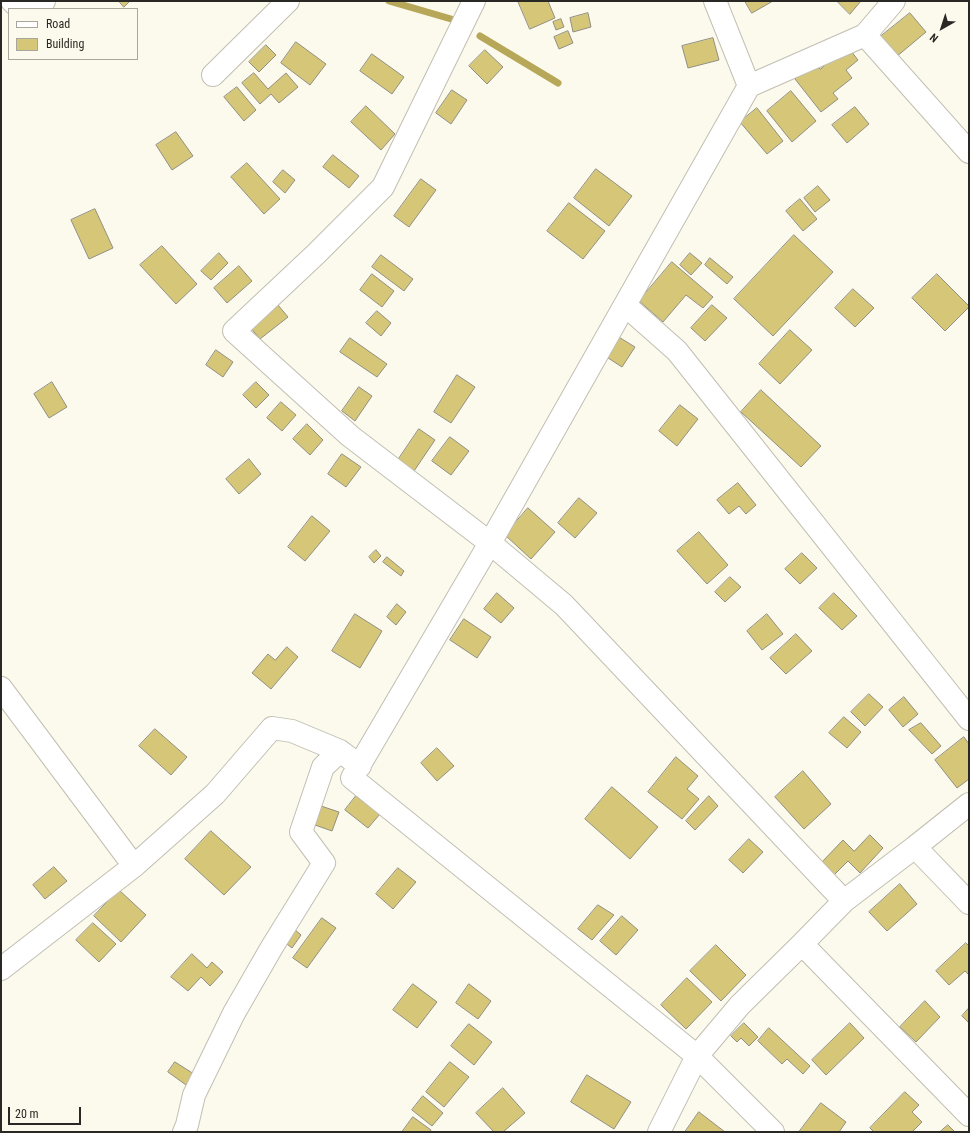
<!DOCTYPE html>
<style>
body{margin:0}
#map{position:relative;width:970px;height:1133px;overflow:hidden;background:#fcfaed;font-family:"Roboto Condensed",sans-serif}
canvas{display:block}
.frame{position:absolute;inset:0;border:2px solid #292824;pointer-events:none}
.legend{position:absolute;left:8px;top:8px;width:130px;height:52px;box-sizing:border-box;background:#fcfaed;border:1px solid #a8a69d;margin:0;padding:5px 7px;list-style:none;font-size:12px;color:#292824}
.legend li{display:flex;align-items:center;gap:8px;height:20px}
.legend b{width:20px;border:1px solid #a8a69d}
.north{position:absolute;left:922px;top:8px;width:40px;height:40px;-webkit-text-stroke:3px #fcfaed;paint-order:stroke;rotate:219deg;font-size:11px;font-weight:700;line-height:16px;text-align:center;color:#292824}
.north::after{content:'';display:block;margin:auto;width:14px;height:18px;background:#292824;clip-path:polygon(50% 0,100% 100%,50% 72%,0 100%)}
.scale{position:absolute;left:8px;top:1107px;width:73px;height:18px;box-sizing:border-box;border:2px solid #292824;border-top:0;padding-left:5px;font-size:12px;line-height:14px;white-space:nowrap;color:#292824;-webkit-text-stroke:3px #fcfaed;paint-order:stroke}
</style>
<div id="map">
<canvas width="970" height="1133"></canvas>
<div class="frame"></div>
<ul class="legend">
<li><b style="height:5px;background:#fff"></b>Road</li>
<li><b style="height:11px;background:#d6c677"></b>Building</li>
</ul>
<div class="north">N</div>
<div class="scale">20 m</div>
</div>
<script>
const ctx = document.querySelector('canvas').getContext('2d');
ctx.lineJoin = 'round';
function stroke(path, color, width, dash) { ctx.strokeStyle = color; ctx.lineWidth = width; ctx.lineCap = dash ? 'butt' : 'round'; ctx.setLineDash(dash || []); ctx.stroke(path); }
function fill(path, color) { ctx.fillStyle = color; ctx.fill(path, 'evenodd'); }
const stream = new Path2D(`
 M 389,1 L 451,19
 M 480,36 L 558,83`);
const building = new Path2D(`
 M 119,1 L 130,1 L 124,7 Z
 M 518,1 L 548,1 L 555,18 L 530,29 Z
 M 745,1 L 773,1 L 752,13 Z
 M 837,1 L 861,1 L 850,14 Z
 M 588,13 L 591,27 L 573,32 L 570,18 Z
 M 910,13 L 926,32 L 896,57 L 880,37 Z
 M 561,19 L 564,27 L 556,30 L 553,22 Z
 M 568,31 L 573,43 L 559,49 L 554,37 Z
 M 713,38 L 719,60 L 688,68 L 682,46 Z
 M 296,42 L 326,64 L 310,85 L 281,63 Z
 M 266,45 L 276,55 L 259,72 L 249,62 Z
 M 847,46 L 858,60 L 846,70 L 852,78 L 833,93 L 838,99 L 821,112 L 795,79 L 815,63 L 820,69 Z
 M 485,50 L 503,67 L 487,84 L 469,66 Z
 M 372,54 L 404,77 L 392,94 L 360,71 Z
 M 254,73 L 268,89 L 286,73 L 298,87 L 279,103 L 271,94 L 260,104 L 242,83 Z
 M 237,87 L 256,110 L 244,121 L 224,97 Z
 M 452,90 L 467,100 L 451,124 L 436,113 Z
 M 791,91 L 816,121 L 792,142 L 767,111 Z
 M 366,106 L 395,134 L 381,150 L 351,122 Z
 M 855,107 L 869,124 L 847,143 L 832,125 Z
 M 757,108 L 783,141 L 767,154 L 740,122 Z
 M 176,132 L 193,156 L 172,170 L 156,145 Z
 M 333,155 L 359,176 L 349,188 L 323,167 Z
 M 247,163 L 280,199 L 264,214 L 231,177 Z
 M 596,169 L 632,196 L 609,226 L 574,198 Z
 M 283,170 L 295,180 L 285,193 L 273,182 Z
 M 421,179 L 436,190 L 409,227 L 394,216 Z
 M 818,186 L 830,200 L 815,212 L 804,198 Z
 M 800,199 L 817,219 L 803,231 L 786,211 Z
 M 569,203 L 605,231 L 583,259 L 547,231 Z
 M 95,209 L 113,248 L 89,259 L 71,220 Z
 M 794,235 L 833,272 L 773,336 L 734,299 Z
 M 162,246 L 197,284 L 176,304 L 140,265 Z
 M 219,253 L 228,263 L 211,280 L 201,271 Z
 M 690,253 L 702,263 L 691,275 L 680,265 Z
 M 381,255 L 413,279 L 404,291 L 372,267 Z
 M 710,258 L 733,277 L 727,284 L 705,265 Z
 M 672,262 L 713,297 L 703,308 L 686,295 L 663,322 L 639,301 Z
 M 239,266 L 252,281 L 227,303 L 214,288 Z
 M 372,274 L 394,291 L 382,307 L 360,290 Z
 M 937,274 L 969,306 L 969,307 L 945,331 L 912,298 Z
 M 853,289 L 874,308 L 855,327 L 835,308 Z
 M 278,305 L 288,317 L 260,339 L 250,327 Z
 M 712,305 L 727,318 L 705,341 L 691,328 Z
 M 377,311 L 391,323 L 381,336 L 366,323 Z
 M 790,330 L 812,350 L 780,384 L 759,364 Z
 M 617,336 L 635,347 L 622,367 L 605,356 Z
 M 350,338 L 387,364 L 377,377 L 340,352 Z
 M 216,350 L 233,362 L 223,377 L 206,365 Z
 M 457,375 L 475,387 L 451,423 L 434,412 Z
 M 52,382 L 67,407 L 49,418 L 34,394 Z
 M 256,382 L 269,395 L 256,408 L 243,395 Z
 M 359,387 L 372,396 L 355,421 L 342,411 Z
 M 761,390 L 821,446 L 801,467 L 741,412 Z
 M 281,402 L 296,415 L 282,431 L 267,418 Z
 M 680,405 L 698,419 L 677,446 L 659,431 Z
 M 307,424 L 323,440 L 310,455 L 293,439 Z
 M 419,429 L 435,440 L 414,471 L 398,460 Z
 M 450,437 L 469,451 L 451,475 L 432,461 Z
 M 342,454 L 361,467 L 346,487 L 328,474 Z
 M 249,459 L 261,474 L 239,494 L 226,479 Z
 M 738,483 L 756,505 L 746,514 L 739,506 L 729,514 L 717,500 Z
 M 579,498 L 597,513 L 575,538 L 558,523 Z
 M 528,508 L 555,532 L 531,559 L 505,535 Z
 M 312,516 L 330,531 L 305,561 L 288,547 Z
 M 699,532 L 728,565 L 707,584 L 677,551 Z
 M 376,550 L 381,556 L 374,563 L 369,557 Z
 M 802,553 L 817,568 L 800,584 L 785,569 Z
 M 387,557 L 404,571 L 401,576 L 383,562 Z
 M 730,577 L 741,587 L 725,602 L 715,592 Z
 M 497,593 L 514,608 L 501,623 L 484,609 Z
 M 834,593 L 857,616 L 842,630 L 819,608 Z
 M 397,604 L 406,612 L 396,625 L 387,617 Z
 M 355,614 L 382,631 L 360,668 L 332,651 Z
 M 767,614 L 783,634 L 762,650 L 747,631 Z
 M 464,619 L 491,637 L 477,658 L 450,640 Z
 M 796,634 L 812,651 L 786,674 L 770,658 Z
 M 287,647 L 298,657 L 271,689 L 252,673 L 268,654 L 275,660 Z
 M 869,694 L 883,707 L 865,726 L 851,712 Z
 M 904,697 L 918,714 L 903,727 L 889,710 Z
 M 844,717 L 861,732 L 847,748 L 829,733 Z
 M 921,723 L 941,746 L 932,754 L 909,730 Z
 M 155,729 L 187,757 L 171,775 L 139,746 Z
 M 964,737 L 969,744 L 969,779 L 957,788 L 935,760 Z
 M 437,748 L 454,766 L 437,781 L 421,763 Z
 M 676,757 L 698,776 L 687,789 L 699,799 L 682,819 L 648,792 Z
 M 803,771 L 831,804 L 804,829 L 775,797 Z
 M 612,787 L 658,827 L 630,859 L 585,819 Z
 M 356,796 L 380,814 L 368,828 L 345,810 Z
 M 709,796 L 718,806 L 695,830 L 686,821 Z
 M 321,806 L 339,812 L 332,831 L 315,825 Z
 M 211,831 L 251,867 L 224,895 L 185,859 Z
 M 870,835 L 883,848 L 860,873 L 848,861 L 834,875 L 821,863 L 843,840 L 854,851 Z
 M 749,839 L 763,852 L 743,873 L 729,860 Z
 M 54,867 L 67,881 L 45,899 L 33,885 Z
 M 398,868 L 416,882 L 393,909 L 376,894 Z
 M 900,884 L 917,904 L 887,931 L 869,912 Z
 M 119,890 L 146,915 L 121,942 L 94,916 Z
 M 598,905 L 614,915 L 592,940 L 578,929 Z
 M 622,916 L 638,930 L 616,955 L 600,941 Z
 M 322,918 L 336,928 L 307,968 L 293,958 Z
 M 93,923 L 116,944 L 99,962 L 76,940 Z
 M 293,928 L 301,935 L 292,948 L 283,941 Z
 M 966,943 L 969,946 L 969,975 L 965,971 L 949,985 L 936,971 Z
 M 716,945 L 746,975 L 721,1001 L 690,971 Z
 M 192,954 L 207,968 L 212,962 L 223,972 L 210,986 L 201,977 L 188,991 L 171,977 Z
 M 687,978 L 712,1002 L 686,1029 L 661,1005 Z
 M 413,984 L 437,1002 L 417,1028 L 393,1010 Z
 M 469,984 L 491,1001 L 478,1019 L 456,1003 Z
 M 925,1001 L 940,1017 L 916,1042 L 900,1027 Z
 M 969,1008 L 969,1023 L 962,1016 Z
 M 744,1023 L 758,1037 L 749,1046 L 741,1038 L 737,1042 L 731,1036 Z
 M 850,1023 L 864,1038 L 826,1075 L 812,1060 Z
 M 469,1024 L 492,1042 L 474,1065 L 451,1046 Z
 M 769,1028 L 810,1066 L 803,1074 L 787,1059 L 782,1064 L 758,1041 Z
 M 175,1062 L 194,1074 L 186,1085 L 168,1072 Z
 M 450,1062 L 469,1077 L 444,1107 L 426,1092 Z
 M 587,1075 L 631,1102 L 614,1129 L 571,1102 Z
 M 503,1088 L 525,1113 L 503,1132 L 494,1132 L 476,1113 Z
 M 905,1092 L 919,1105 L 912,1112 L 922,1122 L 912,1132 L 874,1132 L 870,1128 Z
 M 423,1096 L 443,1113 L 432,1126 L 412,1110 Z
 M 821,1103 L 846,1122 L 839,1132 L 799,1132 Z
 M 699,1112 L 725,1132 L 685,1132 Z
 M 413,1117 L 431,1130 L 430,1132 L 402,1132 Z
 M 948,1125 L 955,1132 L 940,1132 Z`);
const minor = new Path2D(`
 M 12,1 L 20,9
 M 474,1 L 383,187 L 316,254 L 234,331 L 350,436 L 490,543 L 564,605 L 844,901
 M 715,1 L 749,86 L 490,543 L 352,778 L 697,1056 L 773,1132
 M 34,9 L 44,1
 M 865,35 L 894,1
 M 213,75 L 288,1
 M 749,86 L 865,35 L 969,152
 M 625,305 L 677,351 L 969,719
 M 1,688 L 134,866
 M 915,847 L 969,903
 M 802,944 L 969,1115
 M 1,969 L 134,866 L 215,794 L 272,728 L 292,731 L 340,751
 M 184,1132 L 187,1125 L 194,1095 L 234,1013 L 272,947 L 324,863 L 301,832 L 323,767 L 340,751 L 360,766
 M 659,1132 L 697,1056 L 740,1005 L 802,944 L 844,901 L 915,847 L 969,804`);
stroke(stream, '#b7a759', 7);
fill(building, '#d6c677');
stroke(building, '#918f83', 1);
stroke(minor, '#c1bfb2', 24);
stroke(minor, '#fff', 22);
</script>
